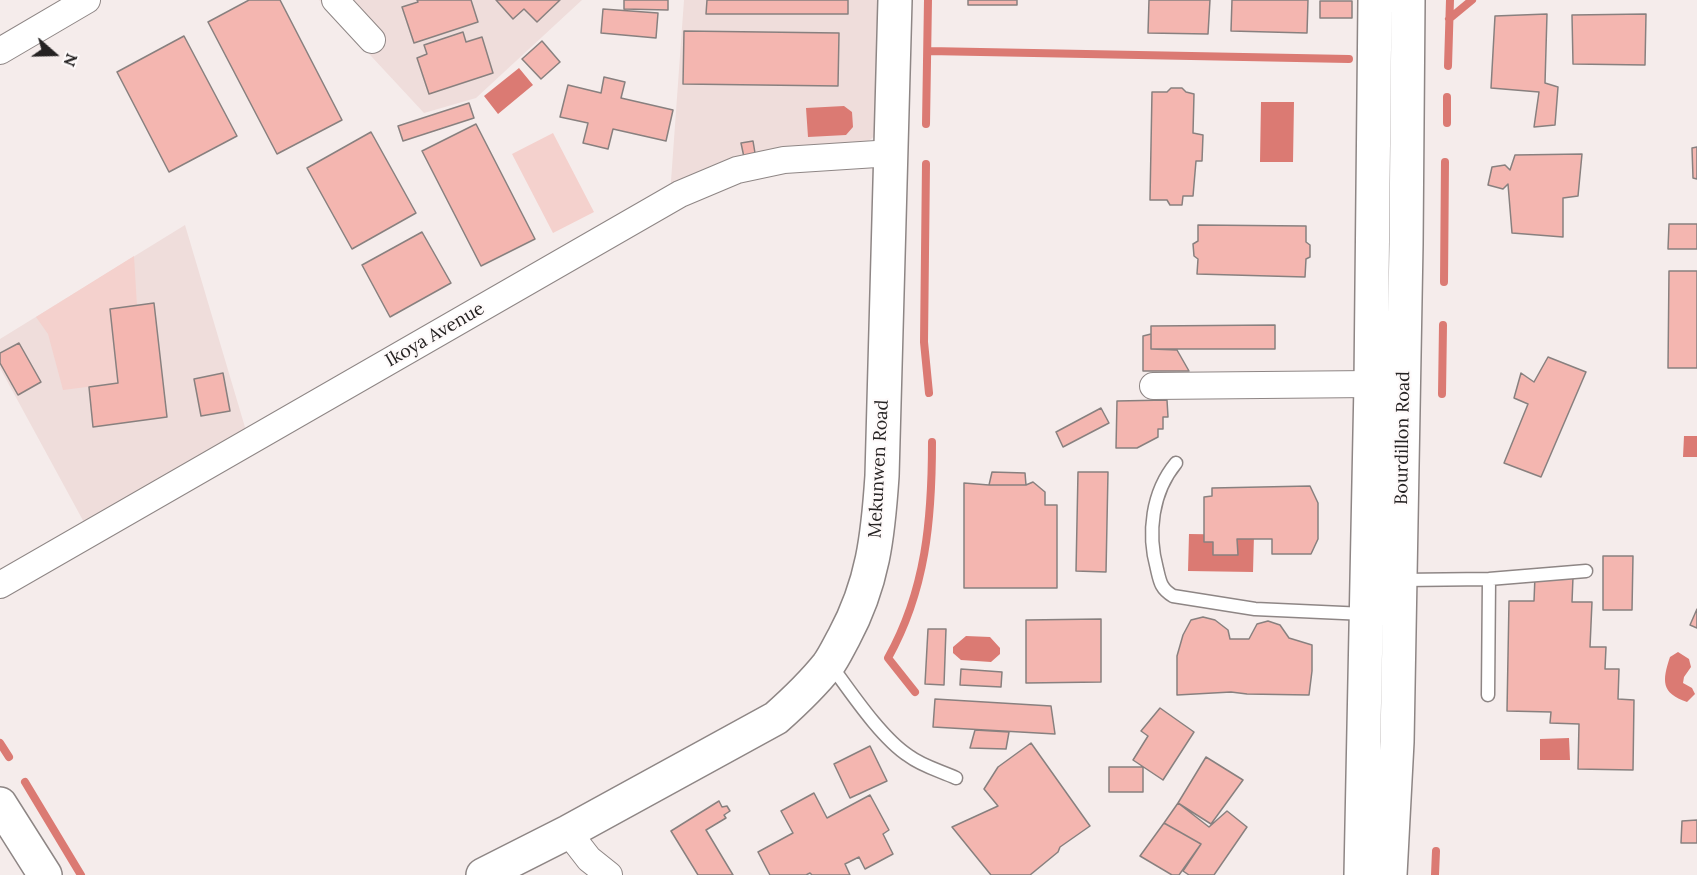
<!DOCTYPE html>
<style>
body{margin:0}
#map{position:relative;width:1697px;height:875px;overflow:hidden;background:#f5eceb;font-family:Lora,serif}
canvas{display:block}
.north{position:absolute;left:24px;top:24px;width:60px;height:60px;-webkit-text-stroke:4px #fefafa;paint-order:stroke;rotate:110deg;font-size:16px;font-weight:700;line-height:24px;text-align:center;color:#252222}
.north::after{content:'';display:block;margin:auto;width:21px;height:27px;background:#252222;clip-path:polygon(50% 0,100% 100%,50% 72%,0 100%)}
</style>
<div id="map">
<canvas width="1697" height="875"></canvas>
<div class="north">N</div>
</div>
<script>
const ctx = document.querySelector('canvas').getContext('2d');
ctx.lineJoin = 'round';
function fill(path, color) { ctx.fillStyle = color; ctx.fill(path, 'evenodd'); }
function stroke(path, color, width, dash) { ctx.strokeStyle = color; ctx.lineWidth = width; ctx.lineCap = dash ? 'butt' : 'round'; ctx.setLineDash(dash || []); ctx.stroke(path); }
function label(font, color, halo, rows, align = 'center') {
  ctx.font = font + ' Lora,serif'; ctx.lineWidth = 4.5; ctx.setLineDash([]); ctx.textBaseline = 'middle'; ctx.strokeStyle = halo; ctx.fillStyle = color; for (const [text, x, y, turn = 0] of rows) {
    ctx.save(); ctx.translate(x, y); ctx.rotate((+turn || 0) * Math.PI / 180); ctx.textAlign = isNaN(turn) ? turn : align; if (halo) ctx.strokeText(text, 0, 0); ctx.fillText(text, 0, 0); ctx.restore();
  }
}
const built = new Path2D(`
 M 319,0 L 582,0 L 476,98 L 424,113 Z
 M 684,0 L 889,0 L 891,122 L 864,145 L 755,152 L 756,159 L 670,195 Z
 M 185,225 L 247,434 L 86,526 L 0,368 L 0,339 Z`);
const green = new Path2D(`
 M 553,133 L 594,212 L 553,233 L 512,154 Z
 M 134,256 L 137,306 L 110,309 L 118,383 L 63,390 L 48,334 L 36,317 Z`);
const water = new Path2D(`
 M 519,68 L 533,85 L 498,114 L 484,96 Z
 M 1261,102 L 1294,102 L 1293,162 L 1260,162 Z
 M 844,106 L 852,112 L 853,127 L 846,135 L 808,137 L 806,108 Z
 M 1684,436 L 1697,436 L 1697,457 L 1683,457 Z
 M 1189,534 L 1254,535 L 1253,572 L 1188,571 Z
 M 966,636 L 990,637 L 1000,648 L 1000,654 L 991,662 L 961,660 L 953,653 L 953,647 Z
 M 1678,652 L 1689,659 L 1691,667 L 1684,677 L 1683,683 L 1692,688 L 1695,694 L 1687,702 C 1661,693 1662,681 1670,657 Z
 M 1569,738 L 1570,760 L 1540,760 L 1540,739 Z`);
const stream = new Path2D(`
 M 1449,19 L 1472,0
 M 928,51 L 1349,59
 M 1448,66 L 1450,0
 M 1447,123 L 1447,97
 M 926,124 L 928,0
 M 926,164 L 924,342 L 929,393
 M 1444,282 L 1445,162
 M 1442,394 L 1443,325
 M 915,692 L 888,658 C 926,590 932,519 932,442
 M 0,743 L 9,757
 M 25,782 L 81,875
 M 1435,875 L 1436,851`);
const building = new Path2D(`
 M 249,0 L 280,0 L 342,120 L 277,154 L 208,22 Z
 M 417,0 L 471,0 L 478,22 L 414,43 L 402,7 L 418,2 Z
 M 496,0 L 560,0 L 537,22 L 524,9 L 513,19 Z
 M 624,0 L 668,0 L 668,10 L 624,9 Z
 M 707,0 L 848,0 L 848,14 L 706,14 Z
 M 968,0 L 1017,0 L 1017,5 L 968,5 Z
 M 1149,0 L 1210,0 L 1208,34 L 1148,33 Z
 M 1232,0 L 1308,0 L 1307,33 L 1231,31 Z
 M 1320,1 L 1352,1 L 1352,18 L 1320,18 Z
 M 603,9 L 658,13 L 656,38 L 601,33 Z
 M 1547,14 L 1545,83 L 1558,87 L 1555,125 L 1534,127 L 1539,92 L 1491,88 L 1495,16 Z
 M 1646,14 L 1645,65 L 1573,64 L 1572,15 Z
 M 684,31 L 839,33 L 838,86 L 683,84 Z
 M 463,32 L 466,42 L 482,37 L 493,73 L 429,94 L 417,58 L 427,54 L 424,45 Z
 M 184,36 L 237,136 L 169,172 L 117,72 Z
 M 542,41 L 560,62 L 541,79 L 522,59 Z
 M 604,77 L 625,82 L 621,98 L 673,110 L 666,141 L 613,129 L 608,149 L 583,143 L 588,123 L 560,117 L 568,85 L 601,93 Z
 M 1171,88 L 1182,88 L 1186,92 L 1194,94 L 1193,133 L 1203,135 L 1202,161 L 1196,161 L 1193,196 L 1183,196 L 1182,205 L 1170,205 L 1167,200 L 1150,200 L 1152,92 L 1167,92 Z
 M 469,103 L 474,118 L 403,141 L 398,126 Z
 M 476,124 L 535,239 L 481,266 L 422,151 Z
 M 371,132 L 416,213 L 352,249 L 307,168 Z
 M 753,141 L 756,159 L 745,162 L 741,143 Z
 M 1697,147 L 1697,179 L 1693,178 L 1692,148 Z
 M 1582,154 L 1578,196 L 1563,198 L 1563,237 L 1512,233 L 1508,184 L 1503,189 L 1488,185 L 1492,167 L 1505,165 L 1510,170 L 1515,155 Z
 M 1669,224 L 1697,224 L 1697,249 L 1668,249 Z
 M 1198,225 L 1306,226 L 1306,242 L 1310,245 L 1310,257 L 1306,259 L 1305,277 L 1197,274 L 1198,259 L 1194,256 L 1193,244 L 1198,241 Z
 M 422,232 L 451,283 L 390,317 L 362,265 Z
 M 1669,271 L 1697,271 L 1697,368 L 1668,368 Z
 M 154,303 L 167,417 L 93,427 L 89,387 L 118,383 L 110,309 Z
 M 1275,325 L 1275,349 L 1151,349 L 1151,326 Z
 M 1151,334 L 1151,349 L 1177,350 L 1189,371 L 1143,371 L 1143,336 Z
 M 19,343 L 41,382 L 18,395 L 0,363 L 0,353 Z
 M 1548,357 L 1586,372 L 1541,477 L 1504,463 L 1528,404 L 1514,398 L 1521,373 L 1534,382 Z
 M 223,373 L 230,411 L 201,416 L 194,379 Z
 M 1167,400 L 1168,417 L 1163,417 L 1163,429 L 1158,429 L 1158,437 L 1137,448 L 1116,448 L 1117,401 Z
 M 1101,408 L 1109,423 L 1063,447 L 1056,432 Z
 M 992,472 L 1025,473 L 1026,485 L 989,485 Z
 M 1078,472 L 1108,472 L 1106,572 L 1076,571 Z
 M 1033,482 L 1045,492 L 1045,505 L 1057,505 L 1057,588 L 964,588 L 964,483 L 989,485 L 1026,485 Z
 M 1310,486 L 1318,503 L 1318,539 L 1311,554 L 1272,554 L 1272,539 L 1237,539 L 1238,555 L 1213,555 L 1213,542 L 1204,542 L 1204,497 L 1212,496 L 1212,488 Z
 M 1603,556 L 1633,556 L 1632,610 L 1603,610 Z
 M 1535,576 L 1573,577 L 1572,602 L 1592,602 L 1590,647 L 1606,647 L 1605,669 L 1619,669 L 1618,699 L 1634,700 L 1633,770 L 1578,769 L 1579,724 L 1550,723 L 1551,712 L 1507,711 L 1509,601 L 1534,601 Z
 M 1697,609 L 1697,628 L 1690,625 Z
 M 1203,617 L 1215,620 L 1228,630 L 1230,639 L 1249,639 L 1257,624 L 1268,621 L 1280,625 L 1289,638 L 1312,645 L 1312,671 L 1309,695 L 1247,694 L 1231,692 L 1177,695 L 1177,656 L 1183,635 L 1191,620 Z
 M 1101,619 L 1101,682 L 1026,683 L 1026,620 Z
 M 928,629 L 946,629 L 944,685 L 925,684 Z
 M 961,669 L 1002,672 L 1001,687 L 960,685 Z
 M 935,699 L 1051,706 L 1055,734 L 933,727 Z
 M 1160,708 L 1194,732 L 1163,780 L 1133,760 L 1148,736 L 1141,731 Z
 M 975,730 L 1009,732 L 1006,749 L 970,748 Z
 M 1031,743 L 1090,826 L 1060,847 L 1058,852 L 1030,875 L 991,875 L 952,827 L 998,806 L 984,789 L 998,767 Z
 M 870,746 L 887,781 L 850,798 L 834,764 Z
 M 1206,757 L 1243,780 L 1211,824 L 1178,803 Z
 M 1109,767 L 1143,767 L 1143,792 L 1109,792 Z
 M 814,793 L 827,818 L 870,795 L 889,830 L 883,834 L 893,854 L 865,869 L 859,857 L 845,864 L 850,875 L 812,875 L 810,873 L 806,875 L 770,875 L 758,852 L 793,833 L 781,811 Z
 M 719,801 L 722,807 L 727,806 L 730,811 L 724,815 L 726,818 L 706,830 L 733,875 L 698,875 L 671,831 Z
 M 1178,803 L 1209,827 L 1227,811 L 1247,827 L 1214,875 L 1189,875 L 1183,871 L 1201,844 L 1164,823 Z
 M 1697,820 L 1697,843 L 1681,843 L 1682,821 Z
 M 1164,823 L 1201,844 L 1179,875 L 1172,875 L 1140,856 Z`);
const lane = new Path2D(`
 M 1176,463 C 1152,492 1147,533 1157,569 C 1160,582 1161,589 1173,596 L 1255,609 L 1365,614
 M 1401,580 L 1489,579 L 1586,571
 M 830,664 C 850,691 881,738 909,756 C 922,766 941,771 956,778
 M 1488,695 L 1489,579`);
const street = new Path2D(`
 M 335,0 L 372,40
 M 0,51 L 87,0
 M 1153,386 L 1371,384
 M 0,585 L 680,194 L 737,170 L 784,160 L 892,153
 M 568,832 L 589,859 L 609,875`);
const secondary = new Path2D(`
 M 0,804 L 45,875
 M 483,875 L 568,832 L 776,718 C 794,702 812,685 828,665 C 834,657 839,646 844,637 C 873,583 878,536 882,476 L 895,0`);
const primary = new Path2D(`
 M 1361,875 L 1371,384 L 1375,0
 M 1390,875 L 1397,742 L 1406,244 L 1408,0`);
const streetNames = [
 ["Ikoya Avenue",435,335,-30],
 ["Bourdillon Road",1403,438,-89],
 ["Mekunwen Road",879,469,-87]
];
fill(built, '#efdddb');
fill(green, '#f4d1cd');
fill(water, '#db7a73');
stroke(stream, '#db7a73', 8);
fill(building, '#f4b6b0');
stroke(building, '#88807f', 1.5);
stroke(lane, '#8e8685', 15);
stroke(street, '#8e8685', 28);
stroke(secondary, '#8e8685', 36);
stroke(primary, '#8e8685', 36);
stroke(lane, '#fff', 12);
stroke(street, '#fff', 26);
stroke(secondary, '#fff', 33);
stroke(primary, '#fff', 33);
label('18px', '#252222', '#fefafa', streetNames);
</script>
